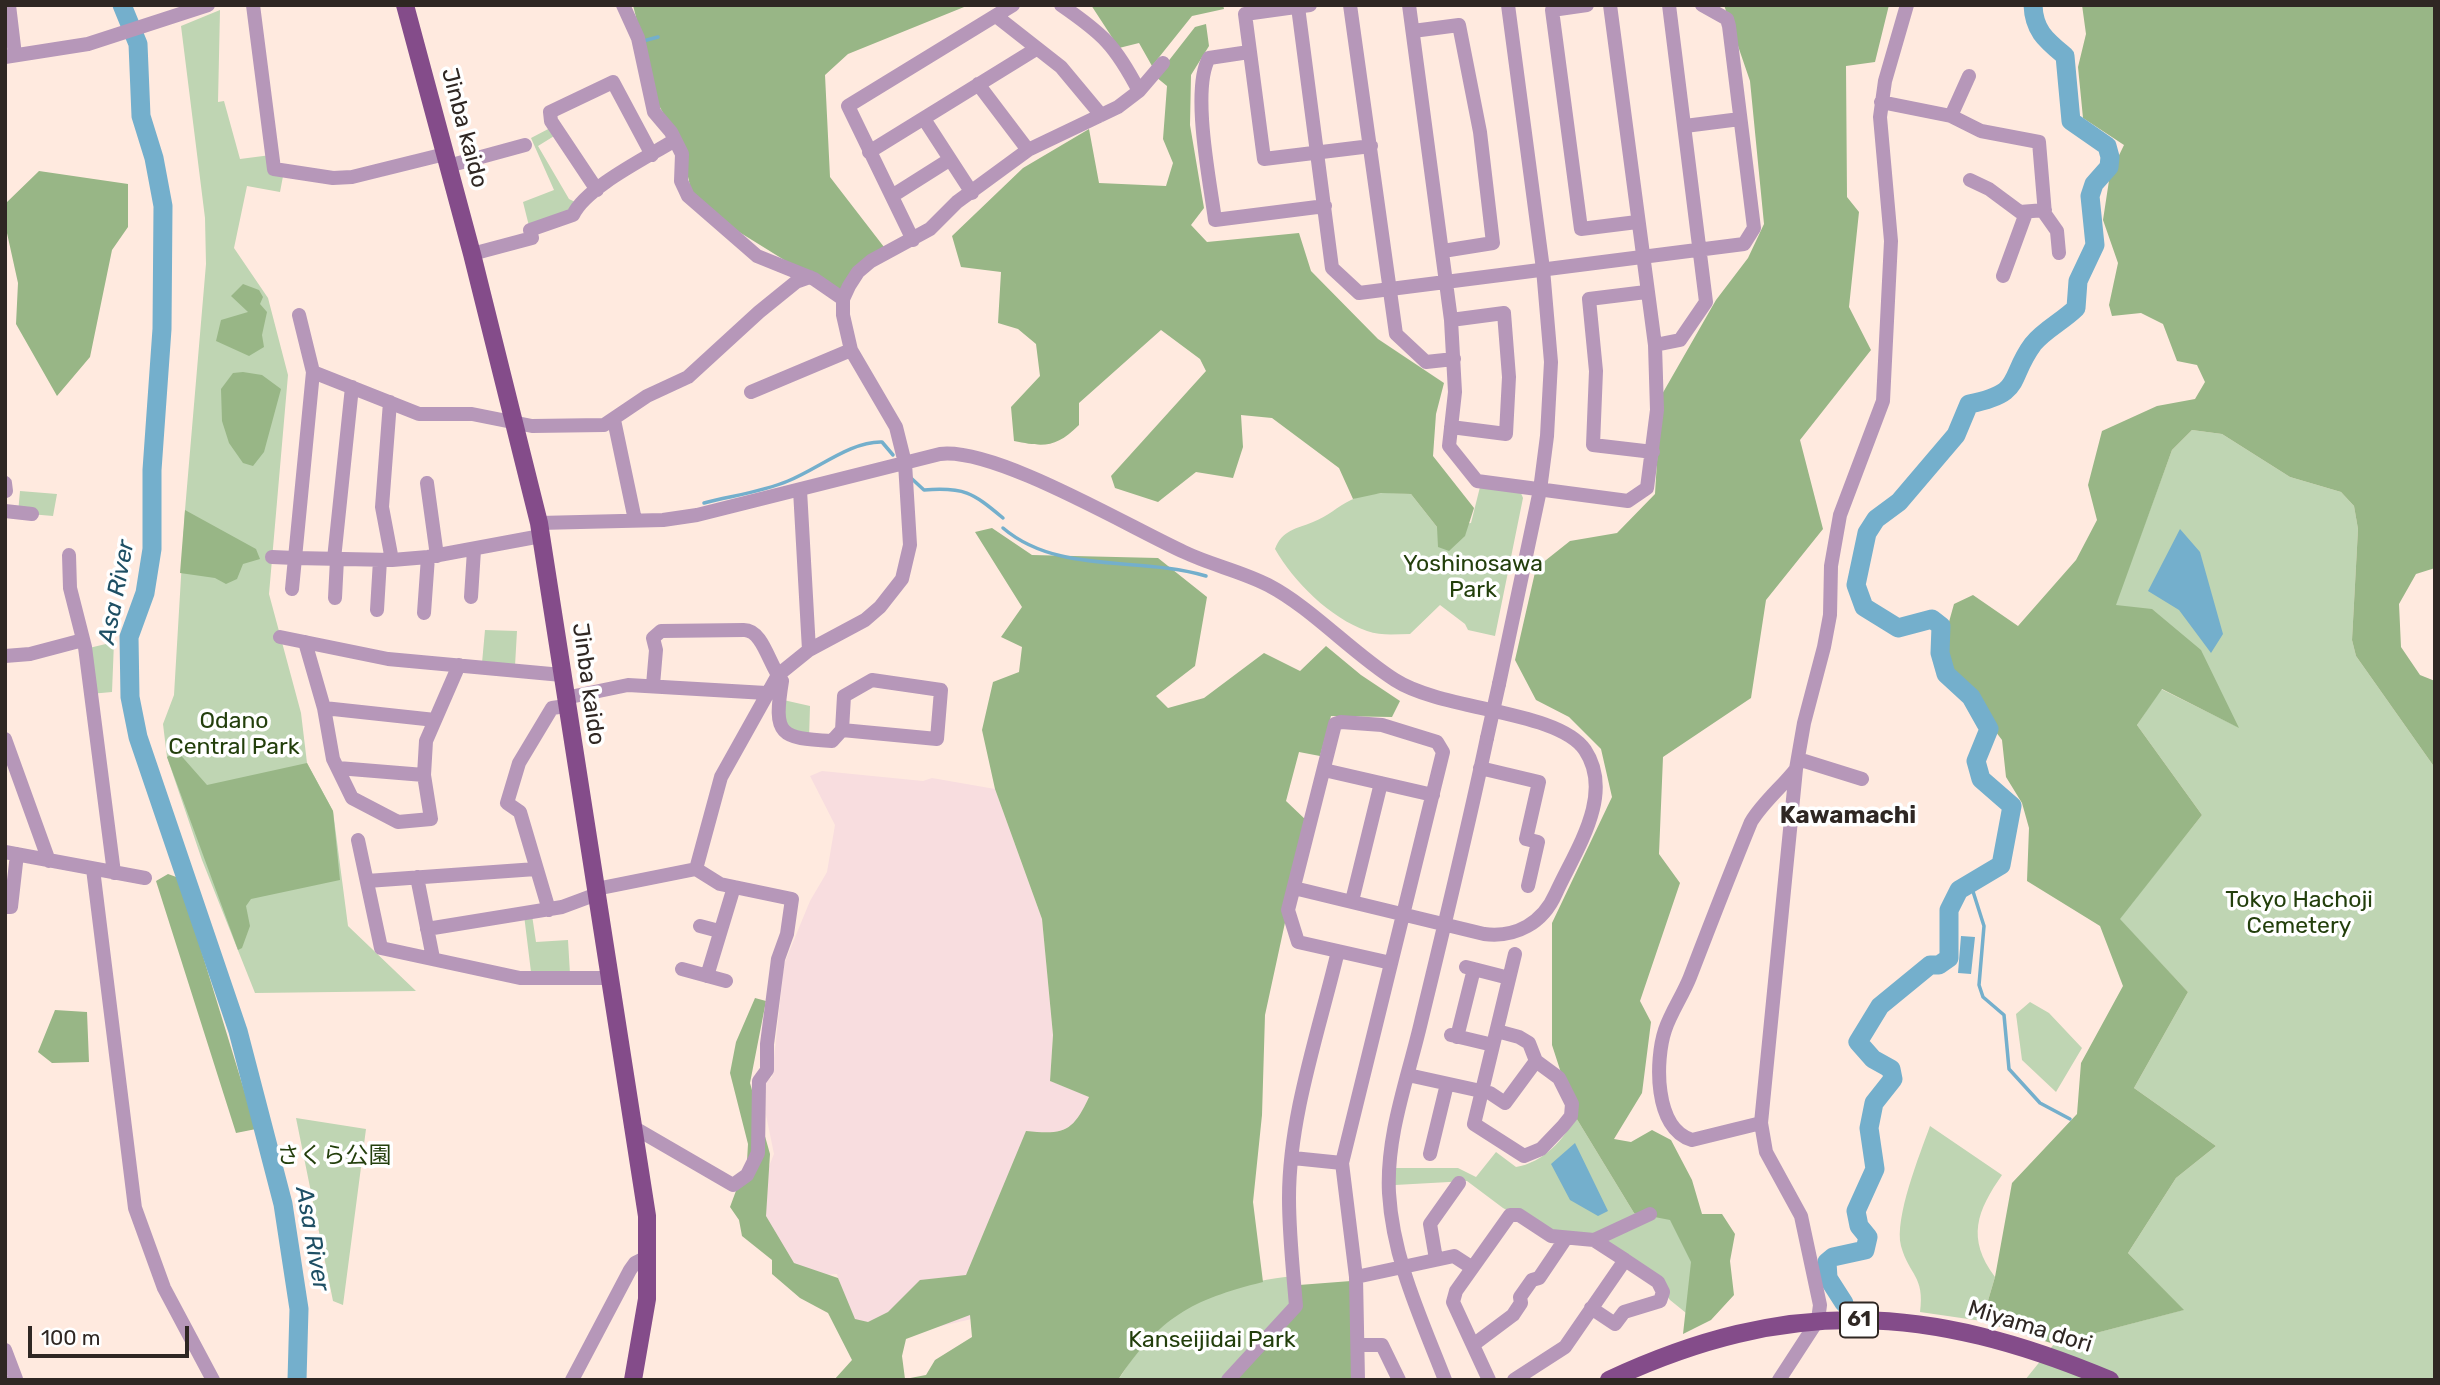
<!DOCTYPE html>
<meta charset="utf-8">
<style>
body{margin:0}
#map{position:relative;width:2440px;height:1385px;overflow:hidden;background:#ffeadf;font-family:Rubik,sans-serif}
canvas{display:block}
.frame{position:absolute;inset:0;border:7px solid #2f2723;pointer-events:none}
.scale{position:absolute;left:28px;top:1326px;width:161px;height:32px;box-sizing:border-box;border:4px solid #2f2723;border-top:0;padding-left:9px;font-size:21px;line-height:24px;white-space:nowrap;color:#2f2723;-webkit-text-stroke:5px #fff;paint-order:stroke}
</style>
<div id="map">
<canvas width="2440" height="1385"></canvas>
<div class="frame"></div>
<div class="scale">100 m</div>
</div>
<script>
const ctx = document.querySelector('canvas').getContext('2d');
ctx.lineJoin = 'round';
function fill(path, color) { ctx.fillStyle = color; ctx.fill(path, 'evenodd'); }
function stroke(path, color, width, dash) { ctx.strokeStyle = color; ctx.lineWidth = width; ctx.lineCap = dash ? 'butt' : 'round'; ctx.setLineDash(dash || []); ctx.stroke(path); }
function label(font, color, halo, rows, align = 'center') {
  ctx.font = font + ' Rubik,"Noto Sans JP",sans-serif'; ctx.lineWidth = 7; ctx.setLineDash([]); ctx.textBaseline = 'middle'; ctx.strokeStyle = halo; ctx.fillStyle = color; for (const [text, x, y, turn = 0] of rows) {
    ctx.save(); ctx.translate(x, y); ctx.rotate((+turn || 0) * Math.PI / 180); ctx.textAlign = isNaN(turn) ? turn : align; if (halo) ctx.strokeText(text, 0, 0); ctx.fillText(text, 0, 0); ctx.restore();
  }
}
const medical = new Path2D(`
 M 822,771 L 923,781 L 932,778 L 995,789 L 1042,919 L 1053,1035 L 1050,1081 L 1089,1096 L 1078,1122 L 1055,1134 L 976,1318 L 907,1334 L 854,1331 L 837,1274 L 812,1276 L 786,1263 L 750,1214 L 774,1154 L 766,1115 L 765,1082 L 772,1077 L 784,964 L 810,901 L 827,872 L 835,825 L 810,776 Z`);
const green = new Path2D(`
 M 220,10 L 218,102 L 224,101 L 240,159 L 271,155 L 284,171 L 280,192 L 247,186 L 234,248 L 268,298 L 288,375 L 269,594 L 301,713 L 307,763 L 333,811 L 348,926 L 416,991 L 255,993 L 202,860 L 167,757 L 163,724 L 174,695 L 185,510 L 206,264 L 205,218 L 181,26 Z
 M 554,126 L 559,133 L 538,146 L 569,199 L 579,204 L 530,230 L 523,202 L 554,190 L 531,138 Z
 M 2192,430 L 2222,434 L 2290,477 L 2341,492 L 2354,506 L 2358,529 L 2352,640 L 2356,656 L 2435,768 L 2435,1380 L 2025,1380 L 2054,1344 L 2183,1310 L 2128,1253 L 2176,1178 L 2216,1146 L 2134,1088 L 2188,992 L 2119,919 L 2202,815 L 2137,725 L 2161,689 L 2238,727 L 2115,605 L 2172,450 Z
 M 1480,487 L 1521,493 L 1523,498 L 1495,636 L 1468,630 L 1465,624 L 1440,605 L 1410,634 C 1396,634 1381,636 1367,631 C 1330,618 1294,582 1275,549 C 1282,530 1296,529 1313,522 C 1327,517 1338,506 1351,500 C 1370,491 1391,493 1411,494 L 1437,527 L 1471,523 Z
 M 20,491 L 57,494 L 53,516 L 18,513 Z
 M 485,630 L 517,631 L 515,666 L 482,663 Z
 M 114,642 L 112,692 L 90,694 L 85,649 Z
 M 779,699 L 810,706 L 809,739 L 789,737 Z
 M 524,915 L 532,915 L 536,942 L 568,940 L 570,974 L 531,972 Z
 M 2030,1002 L 2049,1013 L 2082,1048 L 2056,1092 L 2022,1060 L 2016,1014 Z
 M 1575,1116 L 1634,1213 L 1674,1216 L 1702,1264 L 1696,1321 L 1670,1300 L 1654,1278 L 1594,1239 L 1552,1236 L 1503,1208 L 1467,1181 L 1395,1185 L 1395,1168 L 1458,1168 L 1476,1177 L 1496,1152 L 1516,1167 C 1542,1163 1565,1140 1575,1116 Z
 M 296,1118 L 366,1129 L 343,1305 L 333,1301 Z
 M 1930,1126 L 2002,1175 C 1977,1211 1966,1238 1995,1277 L 1982,1321 L 1920,1312 C 1925,1276 1909,1275 1901,1246 C 1894,1218 1920,1154 1930,1126 Z
 M 1294,1276 L 1296,1306 L 1228,1380 L 1118,1380 C 1129,1364 1140,1345 1154,1332 C 1189,1298 1247,1280 1294,1276 Z`);
const forest = new Path2D(`
 M 633,5 L 969,5 L 848,54 L 825,75 L 830,177 L 884,247 L 839,294 L 694,204 L 681,145 L 657,102 Z
 M 1091,5 L 1223,5 L 1224,9 L 1192,16 L 1152,66 L 1139,43 L 1119,48 Z
 M 1724,5 L 1889,5 L 1875,62 L 1846,66 L 1847,197 L 1859,212 L 1849,307 L 1871,350 L 1800,440 L 1823,529 L 1766,600 L 1751,698 L 1663,757 L 1659,854 L 1680,883 L 1640,1001 L 1651,1022 L 1642,1093 L 1614,1139 L 1631,1142 L 1652,1130 L 1671,1140 L 1692,1180 L 1702,1214 L 1722,1214 L 1735,1234 L 1730,1261 L 1734,1295 L 1711,1320 L 1683,1334 L 1691,1262 L 1670,1220 L 1634,1213 L 1575,1116 L 1552,1045 L 1552,923 L 1612,797 L 1601,749 L 1569,717 L 1536,700 L 1515,660 L 1536,568 L 1570,541 L 1617,533 L 1655,494 L 1661,396 L 1716,300 L 1748,258 L 1764,224 L 1750,81 Z
 M 2082,5 L 2435,5 L 2435,568 L 2416,574 L 2399,604 L 2401,647 L 2420,675 L 2435,681 L 2435,768 L 2356,656 L 2352,640 L 2358,529 L 2354,506 L 2341,492 L 2290,477 L 2222,434 L 2192,430 L 2172,450 L 2116,605 L 2152,609 L 2201,650 L 2239,728 L 2162,689 L 2137,725 L 2202,815 L 2120,919 L 2188,992 L 2134,1088 L 2216,1146 L 2176,1178 L 2128,1253 L 2184,1310 L 2054,1344 L 1982,1321 L 1995,1277 L 2012,1183 L 2077,1114 L 2081,1063 L 2123,986 L 2100,926 L 2027,881 L 2029,828 L 2022,803 L 2006,777 L 2002,740 L 1945,665 L 1947,629 L 1954,604 L 1973,595 L 2018,626 L 2076,560 L 2097,520 L 2088,485 L 2102,431 L 2157,406 L 2195,399 L 2205,382 L 2197,365 L 2177,361 L 2163,324 L 2141,313 L 2112,316 L 2109,305 L 2118,263 L 2103,220 L 2110,174 L 2124,145 L 2083,118 L 2078,67 L 2086,34 Z
 M 1206,24 L 1209,46 L 1191,75 L 1190,125 L 1204,208 L 1191,225 L 1207,242 L 1299,233 L 1311,271 L 1378,339 L 1444,383 L 1436,414 L 1433,456 L 1474,508 L 1465,536 L 1449,551 L 1438,547 L 1437,527 L 1411,494 L 1381,493 L 1353,499 L 1339,468 L 1272,418 L 1241,415 L 1243,447 L 1233,478 L 1196,472 L 1158,502 L 1115,488 L 1111,476 L 1206,371 L 1200,359 L 1161,330 L 1079,403 L 1079,425 C 1056,448 1044,447 1014,441 L 1011,407 L 1040,376 L 1036,344 L 1018,329 L 998,323 L 1001,272 L 961,267 L 952,236 L 1023,168 L 1089,129 L 1099,183 L 1166,186 L 1173,163 L 1163,139 L 1167,86 L 1156,77 L 1195,27 Z
 M 39,171 L 128,184 L 128,227 L 112,250 L 90,357 L 57,396 L 16,324 L 18,283 L 5,224 L 5,204 Z
 M 243,284 L 259,290 L 263,297 L 260,304 L 267,312 L 262,335 L 264,347 L 249,356 L 216,341 L 221,320 L 248,312 L 231,296 Z
 M 243,372 L 262,375 L 281,389 L 264,452 L 253,466 L 243,463 L 229,443 L 222,421 L 221,389 L 233,373 Z
 M 185,510 L 256,549 L 260,559 L 243,564 L 237,579 L 226,584 L 215,578 L 180,573 Z
 M 992,528 L 1032,555 L 1158,558 L 1207,597 L 1195,666 L 1156,696 L 1168,708 L 1204,698 L 1264,653 L 1300,671 L 1326,646 L 1361,675 L 1400,701 L 1392,717 L 1331,716 L 1320,756 L 1299,752 L 1286,801 L 1307,821 L 1265,1015 L 1262,1115 L 1253,1202 L 1263,1282 C 1191,1300 1160,1317 1118,1380 L 834,1380 L 852,1360 L 828,1313 L 800,1298 L 772,1274 L 772,1260 L 742,1236 L 739,1220 L 730,1207 L 747,1161 L 748,1144 L 730,1073 L 736,1042 L 755,998 L 766,1001 L 750,1083 L 770,1154 L 766,1216 L 794,1263 L 838,1278 L 855,1319 L 868,1322 L 888,1312 L 920,1280 L 966,1275 L 1026,1131 C 1064,1135 1073,1132 1089,1097 L 1050,1081 L 1053,1035 L 1042,919 L 995,789 L 982,730 L 993,682 L 1019,672 L 1022,647 L 1001,637 L 1022,607 L 975,532 ZM 970,1315 L 972,1337 L 935,1360 L 926,1375 L 905,1379 L 902,1356 L 906,1339 Z
 M 177,751 L 207,785 L 307,763 L 333,811 L 340,880 L 251,899 L 246,906 L 250,926 L 242,948 L 238,950 L 167,757 Z
 M 168,874 L 179,878 L 256,1129 L 236,1133 L 156,881 Z
 M 55,1010 L 87,1012 L 89,1062 L 52,1063 L 38,1052 Z
 M 1351,1281 L 1353,1380 L 1235,1380 L 1295,1315 L 1299,1285 Z`);
const water = new Path2D(`
 M 2180,529 L 2200,552 L 2223,634 L 2211,653 L 2179,610 L 2148,591 Z
 M 1961,936 L 1975,937 L 1971,974 L 1958,973 Z
 M 1575,1143 L 1608,1211 L 1598,1216 L 1570,1200 L 1551,1164 Z`);
const stream = new Path2D(`
 M 643,41 L 658,37
 M 911,478 L 924,490 C 964,487 972,492 1003,518
 M 704,503 C 731,496 762,492 788,481 C 818,469 851,441 882,442 L 893,455
 M 1003,528 C 1058,575 1140,556 1206,576
 M 1970,882 L 1984,926 L 1979,985 L 1983,997 L 2004,1015 L 2009,1069 L 2040,1103 L 2070,1119`);
const river = new Path2D(`
 M 122,5 L 138,44 L 141,116 L 154,158 L 163,206 L 162,329 L 152,470 L 152,549 L 145,593 L 129,637 L 130,697 L 138,737 L 238,1031 L 283,1204 L 299,1309 L 297,1380
 M 1844,1303 L 1828,1278 L 1827,1262 L 1833,1257 L 1865,1250 L 1868,1237 L 1859,1226 L 1856,1211 L 1875,1169 L 1869,1128 L 1874,1103 L 1893,1079 L 1891,1069 L 1873,1059 L 1858,1042 L 1880,1006 L 1930,965 L 1939,965 L 1949,958 L 1949,910 L 1959,890 L 2001,865 L 2012,806 L 1981,779 L 1976,761 L 1989,729 L 1971,697 L 1946,674 L 1940,653 L 1941,626 L 1932,619 L 1898,628 L 1864,607 L 1856,585 L 1867,533 L 1876,519 L 1899,502 L 1956,435 L 1969,404 C 2025,393 2007,379 2033,344 C 2044,330 2063,321 2076,308 L 2078,281 L 2095,245 L 2090,196 L 2094,184 L 2109,167 L 2110,157 L 2107,146 L 2071,121 L 2065,56 C 2046,40 2034,31 2033,5`);
const minor = new Path2D(`
 M 9,5 L 15,55
 M 253,5 L 274,169 L 333,178 L 352,177 L 445,154
 M 623,5 L 638,38 L 654,112 L 671,132 L 682,154 L 681,181 L 688,196 L 757,256 L 814,279 L 843,299
 M 1061,5 C 1103,34 1115,45 1139,91
 M 1310,5 L 1245,14 L 1264,159 L 1371,146
 M 1350,5 L 1396,334 L 1426,362 L 1454,359
 M 1409,5 L 1451,320 L 1455,392 L 1449,446 L 1477,481 L 1628,501 L 1647,488 L 1657,410 L 1655,345 L 1610,5
 M 1587,5 L 1552,10 L 1581,229 L 1637,222
 M 1298,7 L 1332,268 L 1359,293 L 1744,244 L 1754,228 L 1729,26 L 1727,19 L 1702,5
 M 996,16 L 1061,67 L 1101,115
 M 1413,31 L 1459,25 L 1480,132 L 1493,243 L 1443,251
 M 1249,52 L 1209,58 C 1191,89 1210,182 1215,220 L 1325,206
 M 5,57 L 88,44 L 208,5
 M 978,84 L 1028,150
 M 1881,102 L 1951,116 L 1981,131 L 2039,142 L 2045,214 L 2057,231 L 2059,253
 M 1951,116 L 1969,76
 M 924,119 L 972,193
 M 1685,126 L 1740,119
 M 869,152 L 1036,49
 M 448,166 L 525,145
 M 1970,180 L 1989,189 L 2020,212 L 2045,210
 M 597,190 L 551,121 L 550,112 L 613,82 L 652,155
 M 892,196 L 949,160
 M 913,240 L 848,106 L 1013,5
 M 472,254 L 532,238 L 530,230 L 573,215 C 586,187 648,157 675,140
 M 2003,276 L 2026,213
 M 1646,292 L 1589,299 L 1596,371 L 1593,445 L 1653,452
 M 299,315 L 313,372
 M 1451,320 L 1504,313 L 1509,377 L 1506,434 L 1451,427
 M 1655,345 L 1680,340 L 1706,302 L 1669,5
 M 751,392 L 851,350
 M 390,402 L 382,507 L 392,560
 M 614,420 L 635,520
 M 5,483 L 6,491
 M 427,483 L 437,556
 M 800,490 L 809,650
 M 5,511 L 32,514
 M 539,523 L 663,520 L 697,515 L 940,454 C 995,447 1129,527 1184,552 C 1211,565 1241,571 1268,585 C 1312,608 1351,652 1395,680 C 1443,711 1558,710 1585,750 C 1615,795 1575,851 1556,893 C 1543,923 1516,938 1484,934 L 1294,888
 M 541,536 L 428,557 L 392,560 L 295,558 L 313,372 L 419,414 L 472,414 L 532,426 L 604,425 L 647,396 L 688,377 L 759,312 L 796,282 L 810,277
 M 69,555 L 70,588 L 85,647 L 114,873
 M 272,557 L 295,558 L 292,589
 M 334,559 L 352,387
 M 471,597 L 474,550
 M 335,598 L 337,559
 M 377,610 L 380,560
 M 424,613 L 428,557
 M 280,637 L 388,659 L 562,675
 M 305,642 L 324,708 L 333,759 L 352,798 L 398,822 L 431,819 L 424,775 L 426,741 L 459,665
 M 5,656 L 30,654 L 83,640
 M 1499,684 L 1540,490 L 1547,436 L 1551,362 L 1543,269 L 1508,5
 M 653,685 L 656,650 L 653,638 L 661,631 L 744,630 C 763,630 769,665 782,681 C 773,736 780,738 832,741 L 842,730 L 844,696 L 872,680 L 941,690 L 937,739 L 842,730
 M 565,698 L 628,685 L 766,693
 M 324,708 L 435,720
 M 5,739 L 49,861
 M 1798,759 L 1862,779
 M 338,768 L 424,775
 M 1480,768 L 1539,782 L 1526,839 L 1538,842 L 1528,886
 M 1324,770 L 1433,795
 M 358,840 L 381,948 L 520,978 L 610,978
 M 5,852 L 145,878
 M 93,869 L 135,1208 L 164,1288 L 213,1380
 M 696,869 L 721,777 L 778,675 L 809,650 L 865,620 L 880,607 L 902,579 L 910,545 L 905,463 L 896,427 L 851,350 L 843,315 L 843,299 L 849,286 L 858,272 L 871,261 L 930,229 L 957,202 L 1028,150 L 1118,107 L 1139,91 L 1163,63
 M 417,877 L 433,958
 M 367,881 L 536,869
 M 596,889 L 696,869 L 720,884 L 792,899 L 787,934 L 778,959 L 767,1044 L 767,1070 L 759,1081 L 758,1153 L 747,1175 L 733,1185 L 633,1127
 M 1352,901 L 1381,783
 M 5,907 L 11,907 L 17,854
 M 549,910 L 520,812 L 507,803 L 519,763 L 552,708 L 566,706
 M 700,926 L 719,931
 M 427,929 L 562,907 L 597,894
 M 1466,967 L 1509,978
 M 682,969 L 726,981
 M 707,976 L 734,887
 M 1497,1031 L 1519,1037 L 1529,1043 L 1536,1061 L 1559,1078 L 1572,1104 L 1571,1116 L 1563,1126 L 1541,1149 L 1524,1156 L 1474,1124 L 1515,954
 M 1451,1035 L 1493,1045
 M 1457,1037 L 1474,969
 M 1408,1075 L 1490,1093 L 1505,1103 L 1536,1061
 M 1761,1123 L 1692,1140 C 1654,1129 1655,1060 1665,1030 C 1671,1012 1683,995 1690,977 C 1710,925 1730,873 1751,822 C 1763,802 1782,787 1796,769
 M 1430,1154 L 1447,1084
 M 1293,1158 L 1342,1163
 M 1594,1240 L 1650,1214
 M 1436,1259 L 1430,1224 L 1459,1183
 M 1356,1277 L 1454,1256 L 1471,1267
 M 1591,1308 L 1615,1324 L 1624,1312 L 1660,1301 L 1663,1292 L 1658,1282 L 1625,1260
 M 1358,1345 L 1382,1345 L 1399,1380
 M 1473,1345 L 1513,1315 L 1521,1303 L 1520,1297 L 1532,1280 L 1539,1278 L 1566,1238
 M 5,1350 L 16,1379 L 13,1380
 M 572,1380 L 630,1270 L 635,1263 L 649,1256
 M 1228,1380 L 1296,1306 C 1293,1270 1289,1234 1289,1198 C 1289,1116 1319,1031 1338,951
 M 1358,1380 L 1356,1277 L 1342,1163 L 1443,752 L 1437,742 L 1382,725 L 1341,722 L 1335,724 L 1288,910 L 1298,942 L 1391,963
 M 1445,1380 C 1421,1318 1393,1260 1389,1193 C 1386,1135 1408,1078 1421,1022 C 1444,927 1467,833 1487,738
 M 1489,1380 L 1453,1302 L 1456,1291 L 1510,1215 L 1519,1215 L 1551,1236 L 1594,1240 L 1625,1260 L 1565,1347 L 1514,1380
 M 1779,1380 L 1818,1320 L 1820,1305 L 1801,1216 L 1766,1152 L 1761,1123 L 1796,769 L 1804,723 L 1824,647 L 1830,615 L 1831,566 L 1840,515 L 1883,401 L 1891,241 L 1880,117 L 1885,81 L 1907,5`);
const major = new Path2D(`
 M 405,5 L 472,254 L 539,523 L 647,1216 L 647,1299 L 633,1380
 M 1609,1380 C 1789,1296 1929,1304 2110,1380`);
const minorBridge = new Path2D(`
 M 1487,738 L 1499,684`);
const shields = [
 [1859,1320,38]
];
const shieldNames = [
 ["61",1859,1320]
];
const streetNames = [
 ["Jinba kaido",464,128,75],
 ["Jinba kaido",588,684,82],
 ["Miyama dori",2030,1327,17]
];
const parkNames = [
 ["Yoshinosawa",1473,564],
 ["Park",1473,590],
 ["Odano",234,721],
 ["Central Park",234,747],
 ["Tokyo Hachoji",2299,900],
 ["Cemetery",2299,926],
 ["さくら公園",334,1156],
 ["Kanseijidai Park",1212,1340]
];
const waterNames = [
 ["Asa River",117,592,-79],
 ["Asa River",312,1239,80]
];
const neighbourhoodNames = [
 ["Kawamachi",1848,816]
];
fill(medical, '#f8dddf');
fill(green, '#bfd5b3');
fill(forest, '#98b686');
fill(water, '#74afcc');
stroke(stream, '#74afcc', 3.5);
stroke(river, '#74afcc', 19);
stroke(minor, '#b697b9', 14);
stroke(major, '#844c8a', 18);
stroke(minorBridge, '#b697b9', 14);
for (const [x, y, w] of shields) { const box = new Path2D(); box.roundRect(x - w / 2, y - 17.5, w, 35, 5); ctx.fillStyle = '#fff'; ctx.fill(box); stroke(box, '#2f2723', 2); }
label('bold 21px', '#2f2723', null, shieldNames);
label('23px', '#2f2723', '#fff', streetNames);
label('23px', '#233f0c', '#fff', parkNames);
label('italic 24px', '#1e4f64', '#fff', waterNames);
label('bold 24px', '#2f2723', '#fff', neighbourhoodNames);
</script>
